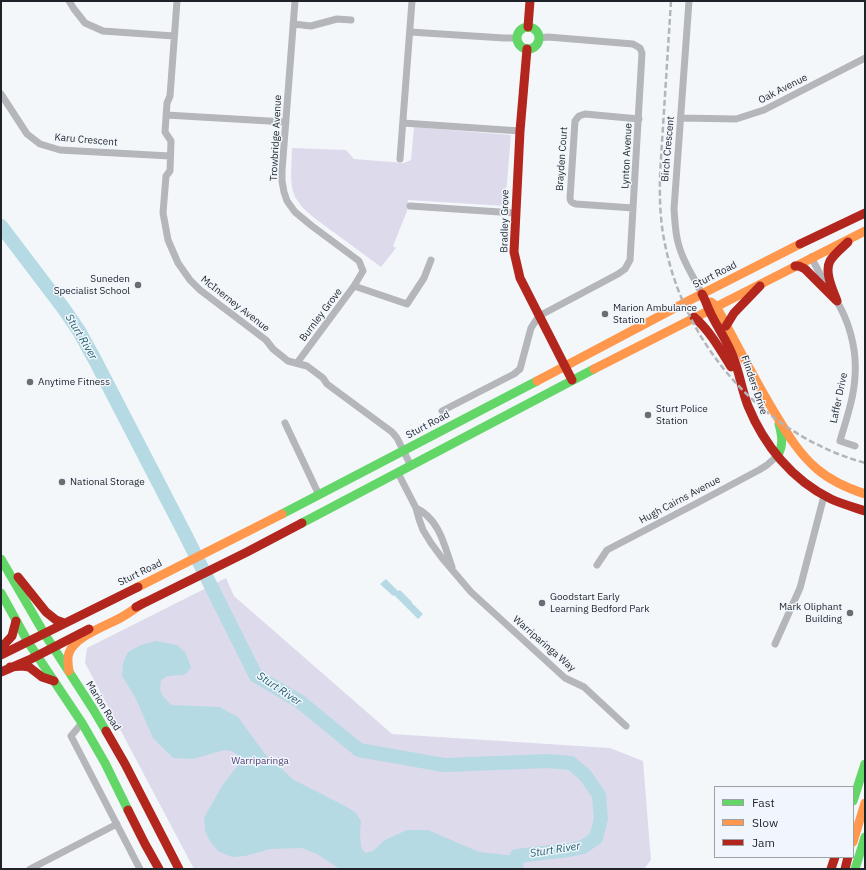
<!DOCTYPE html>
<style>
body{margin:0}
#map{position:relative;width:866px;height:870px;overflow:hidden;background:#f4f7fa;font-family:"IBM Plex Sans",sans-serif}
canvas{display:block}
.frame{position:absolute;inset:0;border:2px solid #1f2329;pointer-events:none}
.legend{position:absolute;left:714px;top:786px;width:140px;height:72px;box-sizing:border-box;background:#f1f6fd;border:1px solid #9da2a8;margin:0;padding:5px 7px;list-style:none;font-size:12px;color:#1f2329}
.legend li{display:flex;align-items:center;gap:8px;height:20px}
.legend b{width:20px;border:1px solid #9da2a8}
</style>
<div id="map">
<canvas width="866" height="870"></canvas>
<div class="frame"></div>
<ul class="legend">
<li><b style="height:5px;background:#63d668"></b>Fast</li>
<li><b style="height:5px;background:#ff974d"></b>Slow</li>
<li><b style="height:5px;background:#b3261e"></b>Jam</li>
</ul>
</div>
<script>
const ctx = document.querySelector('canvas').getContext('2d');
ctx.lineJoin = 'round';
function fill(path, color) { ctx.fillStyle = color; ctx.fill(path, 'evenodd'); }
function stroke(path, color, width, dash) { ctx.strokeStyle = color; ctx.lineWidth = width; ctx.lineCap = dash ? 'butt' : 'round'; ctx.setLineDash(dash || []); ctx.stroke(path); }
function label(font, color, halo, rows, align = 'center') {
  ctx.font = font + ' "IBM Plex Sans",sans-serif'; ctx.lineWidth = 3; ctx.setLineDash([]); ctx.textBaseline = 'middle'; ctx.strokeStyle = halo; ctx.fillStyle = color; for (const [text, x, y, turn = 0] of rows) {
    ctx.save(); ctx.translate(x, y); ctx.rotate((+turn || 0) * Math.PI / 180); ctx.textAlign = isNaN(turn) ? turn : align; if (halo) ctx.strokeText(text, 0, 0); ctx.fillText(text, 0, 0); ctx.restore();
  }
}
const green = new Path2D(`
 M 414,127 L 511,135 L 505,206 L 408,200 L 407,211 L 393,246 L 396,248 L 381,267 L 313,217 L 302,207 L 295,197 L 292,188 L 291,176 L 292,148 L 346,150 L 354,159 L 404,163 L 411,160 Z
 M 226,578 L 234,596 L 392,734 L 610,748 L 643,761 L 651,860 L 644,869 L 194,869 L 85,663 L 87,648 Z`);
const water = new Path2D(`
 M 386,579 L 398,591 L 400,590 L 412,602 L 412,603 L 423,614 L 418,619 L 394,595 L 393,596 L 380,584 Z
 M 156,641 L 177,645 L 185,652 L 191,667 C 185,678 181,674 170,676 C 167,676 164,678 161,680 L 160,690 L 163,696 L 171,705 L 220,707 L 238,717 L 265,754 L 294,780 L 347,807 L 356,813 L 361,821 L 360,833 L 361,847 L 365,853 L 373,851 L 385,840 L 407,830 L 428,830 L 479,852 L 517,856 L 516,869 L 340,869 L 317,854 L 302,848 L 270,849 L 245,856 L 232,857 L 218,851 L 210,841 L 205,831 L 204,818 L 222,786 L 238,765 L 239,760 L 237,754 L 231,751 L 224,750 L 193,759 L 173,758 L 153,738 L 135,697 L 122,676 L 123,663 L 128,652 L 141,645 Z`);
const river = new Path2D(`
 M 1,226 L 64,309 L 79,331 L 95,360 L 186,536 L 256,676 L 299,701 L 359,750 L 444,765 L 548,761 L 571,763 L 585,775 L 599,795 L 601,819 L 596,838 L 583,847 L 569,850 L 517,856 L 516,869`);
const street = new Path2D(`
 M 69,1 L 74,9 L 85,23 L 103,31 L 174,36
 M 177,1 L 170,96 L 167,103 L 165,132 L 171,141 L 170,171 L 166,176 L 163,213 L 168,240 L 178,263 L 190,280 L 200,290 L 266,340 L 273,349 L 288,361 L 307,366 L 323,378 L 327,384 L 392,432 L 397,438 L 411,466
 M 295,1 L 282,171 L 282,181 L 284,192 L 287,201 L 295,212 L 312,226 L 359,261 L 363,271 L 354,286
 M 689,1 L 674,209 C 675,221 675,234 679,246 C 683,262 695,279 702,294
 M 293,24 L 311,26 L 337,19 L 351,20
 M 410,32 L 504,38 L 516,38
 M 1,94 L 27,134 L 40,144 L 60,150 L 170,156
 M 166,115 L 286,122
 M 681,118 L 736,119 L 764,110 L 865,58
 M 403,123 L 520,131
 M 400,159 L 412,1
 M 410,206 L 515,213
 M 633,208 L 576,204 C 572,203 570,202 570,198 L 575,121 L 579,116 L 585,114 L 639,119
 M 811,257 L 827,287
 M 834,297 C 849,319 857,349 855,376 C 854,398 846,420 840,441 L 855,446
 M 297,363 L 354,286 L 407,304 L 424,278 L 431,260
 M 442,411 L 514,374 L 520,369 L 531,328 L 539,316 L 618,274 L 625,269 L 630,260 L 642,53 L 640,48 L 633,44 L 548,37 L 539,38
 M 285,423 L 319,495
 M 398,473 L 416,508 L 419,519 L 423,530 L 431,543 L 442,558 L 471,592 L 565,678 L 584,687 L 626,726
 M 416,508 C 440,520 444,545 452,567
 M 597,565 L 607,550 L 699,502 L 759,470 L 767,465 L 777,456
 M 775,644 L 800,588 L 824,496
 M 82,723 L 71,736 L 140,869
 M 30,869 L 117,824`);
const fast = new Path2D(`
 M517 38a11 11 0 1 1 22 0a11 11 0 1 1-22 0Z
 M 777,456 C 784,446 782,435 779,424
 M 282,514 L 537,381
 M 302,523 L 594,369
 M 1,559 L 44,633 L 93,709 L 106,731
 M 1,593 L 28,642 L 82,723 L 105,763 L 128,810
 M 853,801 L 865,764
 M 855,869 L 865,837`);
const slow = new Path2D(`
 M 711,302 L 716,306 C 734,339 751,373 770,405 C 784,428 796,451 817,469 C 831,481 847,488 865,494
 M 594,369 L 865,231
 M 537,381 L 690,300 L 800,244
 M 138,587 L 282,514
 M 69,671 C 68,665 67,658 69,653 C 75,636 108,625 122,617 C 129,613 136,608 143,603
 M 853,842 L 865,803`);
const jam = new Path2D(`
 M 528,27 L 530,1
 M 527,49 L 520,131 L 514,252 L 520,278 L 572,380
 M 800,244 L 865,213
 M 795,266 L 799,266 L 805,269 L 836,300
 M 702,294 C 706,301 708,309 712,316 C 719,330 729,344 734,359 C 740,375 742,391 748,406 C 764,445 792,480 831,499 C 842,504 853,507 865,511
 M 837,301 C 833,290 824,272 830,261 C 834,254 842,248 848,242
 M 694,317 C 710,331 720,349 731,367
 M 726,326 L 734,313 L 760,286
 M 18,577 L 46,612 L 56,620 L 64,623
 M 136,607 L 247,552 L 302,523
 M 1,648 L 12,636 L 16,621
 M 1,655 L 138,587
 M 10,667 L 22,666 L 29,667 L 42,677 L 54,681
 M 1,672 L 29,660 L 89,629
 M 106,731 L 125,764 L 179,869
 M 128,810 L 145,844 L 159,869
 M 831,869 L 835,857
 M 845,869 L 848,857`);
const rail = new Path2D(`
 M 671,1 L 661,158 C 659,188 659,219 666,249 C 688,350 765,435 865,463`);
const markers = [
 [138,285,4,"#6a6d72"],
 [605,314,4,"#6a6d72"],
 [30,382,4,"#6a6d72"],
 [648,415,4,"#6a6d72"],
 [62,482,4,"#6a6d72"],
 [542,603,4,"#6a6d72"],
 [850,613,4,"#6a6d72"]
];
const streetNames = [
 ["Oak Avenue",783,89,-27],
 ["Trowbridge Avenue",276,138,-87],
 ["Karu Crescent",86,140,5],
 ["Birch Crescent",668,149,-85],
 ["Lynton Avenue",627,156,-87],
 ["Brayden Court",562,159,-86],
 ["Bradley Grove",505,221,-89],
 ["Sturt Road",715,275,-27],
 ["McInerney Avenue",235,304,38],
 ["Burnley Grove",321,315,-53],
 ["Flinders Drive",754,385,71],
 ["Laffer Drive",839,398,-78],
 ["Sturt Road",428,425,-28],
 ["Hugh Cairns Avenue",680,500,-28],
 ["Sturt Road",140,573,-26],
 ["Warriparinga Way",544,644,41],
 ["Marion Road",103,706,58]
];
const poiNames = [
 ["Suneden",130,279,"right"],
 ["Specialist School",130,291,"right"],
 ["Marion Ambulance",613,308],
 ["Station",613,320],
 ["Anytime Fitness",38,382],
 ["Sturt Police",656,409],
 ["Station",656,421],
 ["National Storage",70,482],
 ["Goodstart Early",550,597],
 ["Learning Bedford Park",550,609],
 ["Mark Oliphant",842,607,"right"],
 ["Building",842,619,"right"]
];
const parkNames = [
 ["Warriparinga",260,761]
];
const waterNames = [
 ["Sturt River",81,337,59],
 ["Sturt River",279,689,34],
 ["Sturt River",555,850,-9]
];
fill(green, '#dddaec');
fill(water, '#b5dae3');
stroke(river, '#b5dae3', 14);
stroke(street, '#b5b6bc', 7);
stroke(fast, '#63d668', 9);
stroke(slow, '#ff974d', 9);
stroke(jam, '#b3261e', 9);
stroke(rail, '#b3b5b9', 2.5, [6, 3]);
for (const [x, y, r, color] of markers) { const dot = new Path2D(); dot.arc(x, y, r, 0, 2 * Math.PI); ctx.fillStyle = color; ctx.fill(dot); stroke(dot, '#f1f6fd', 1.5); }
label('10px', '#1f2329', '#f1f6fd', streetNames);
label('10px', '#1f2329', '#f1f6fd', poiNames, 'left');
label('10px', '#524275', '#f1f6fd', parkNames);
label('italic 11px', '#1d5f6d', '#f1f6fd', waterNames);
</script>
